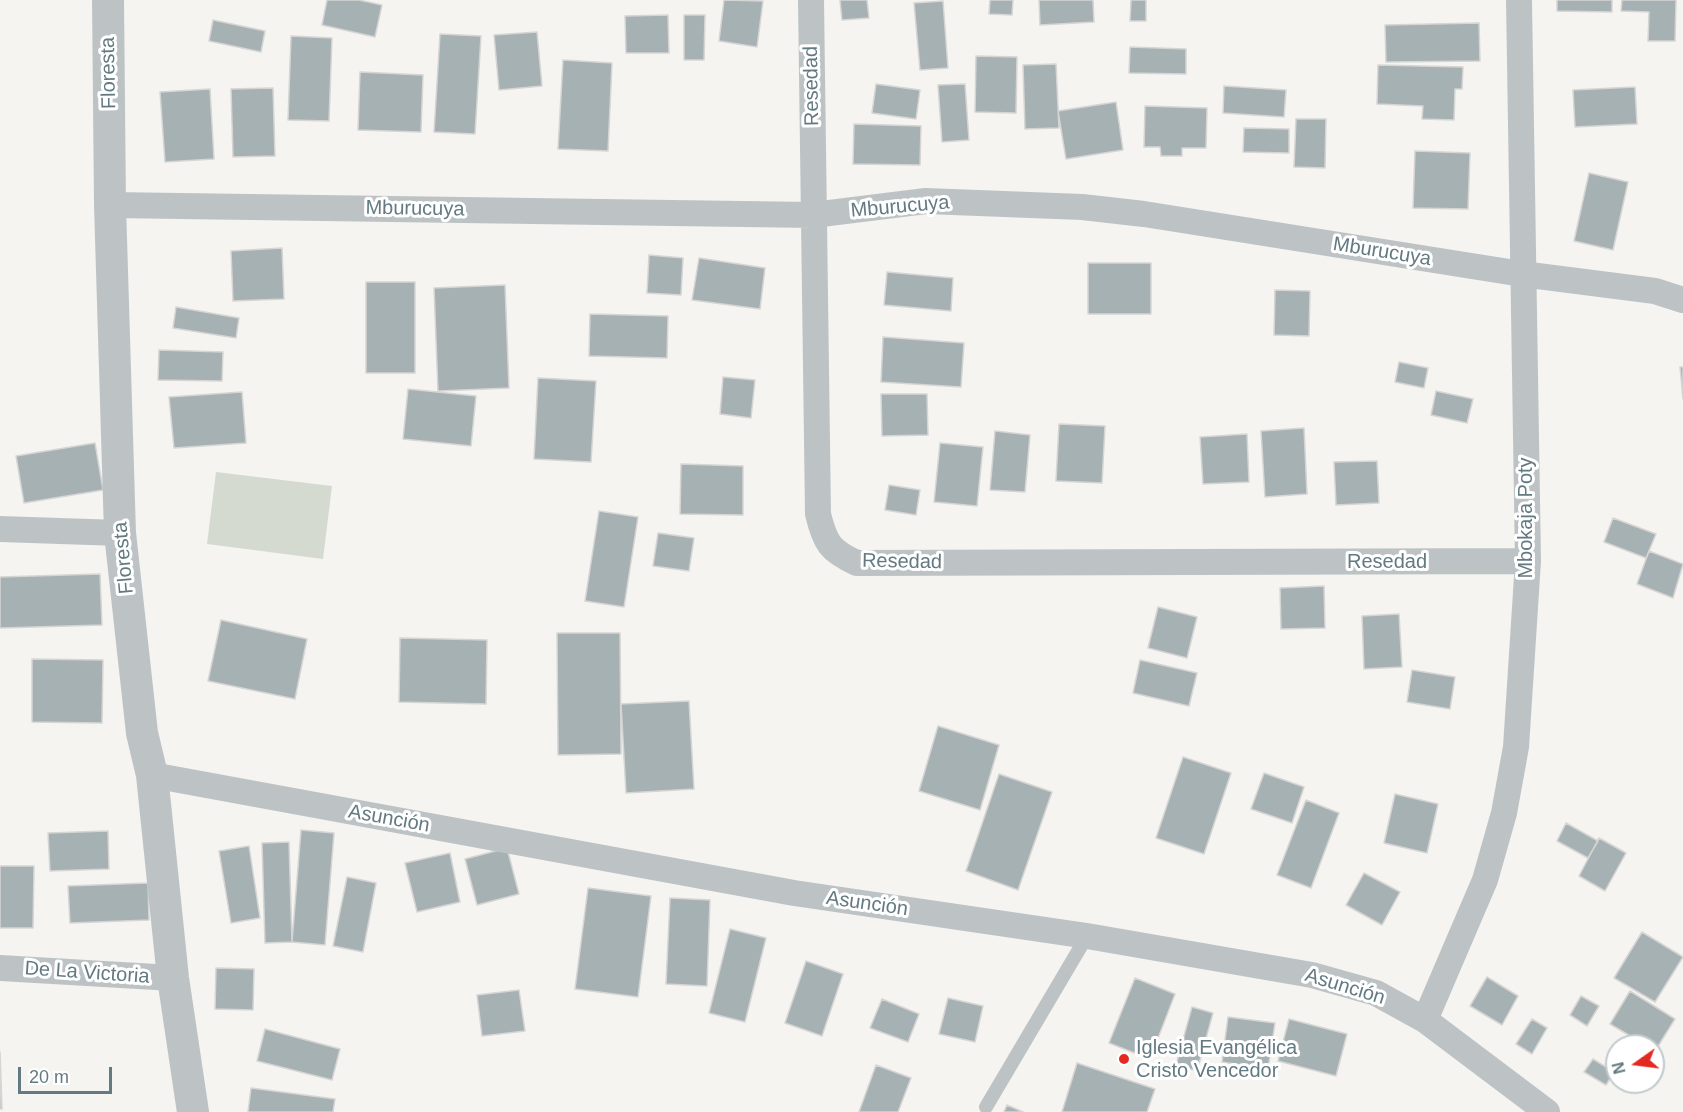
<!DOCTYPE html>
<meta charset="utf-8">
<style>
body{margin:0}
#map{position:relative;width:1683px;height:1112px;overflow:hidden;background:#f5f4f1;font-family:Arial,sans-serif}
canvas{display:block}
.north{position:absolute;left:1605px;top:1034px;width:60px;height:60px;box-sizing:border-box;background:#fff;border:2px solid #c1cacd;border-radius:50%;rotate:256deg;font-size:16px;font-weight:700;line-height:24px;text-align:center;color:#637a82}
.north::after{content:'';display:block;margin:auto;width:21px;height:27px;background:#e32a22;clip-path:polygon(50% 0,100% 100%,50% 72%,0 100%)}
.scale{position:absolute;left:18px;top:1067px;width:94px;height:27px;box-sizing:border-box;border:3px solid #637a82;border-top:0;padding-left:8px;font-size:18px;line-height:21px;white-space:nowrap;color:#637a82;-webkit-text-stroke:4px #fff;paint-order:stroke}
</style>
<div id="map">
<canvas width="1683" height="1112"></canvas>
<div class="north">N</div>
<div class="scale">20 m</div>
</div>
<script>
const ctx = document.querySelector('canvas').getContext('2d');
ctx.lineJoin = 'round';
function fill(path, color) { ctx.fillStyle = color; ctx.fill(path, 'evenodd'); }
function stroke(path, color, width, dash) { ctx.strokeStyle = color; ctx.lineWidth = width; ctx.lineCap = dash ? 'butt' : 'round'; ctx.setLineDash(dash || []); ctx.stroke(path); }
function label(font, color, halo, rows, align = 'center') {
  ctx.font = font + ' Arial,sans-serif'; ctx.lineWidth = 6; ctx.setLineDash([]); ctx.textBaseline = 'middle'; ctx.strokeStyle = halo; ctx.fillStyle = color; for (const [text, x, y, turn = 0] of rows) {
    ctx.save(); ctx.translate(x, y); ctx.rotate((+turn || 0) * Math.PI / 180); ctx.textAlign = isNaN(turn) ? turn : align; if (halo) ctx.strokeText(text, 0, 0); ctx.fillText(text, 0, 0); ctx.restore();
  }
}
const green = new Path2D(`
 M 216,472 L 332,486 L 323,559 L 207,544 Z`);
const building = new Path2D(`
 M 327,0 L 359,0 L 382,5 L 375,37 L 322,25 Z
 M 724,0 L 763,1 L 757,47 L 719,41 Z
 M 840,0 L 867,0 L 869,18 L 842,20 Z
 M 990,0 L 1013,0 L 1012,15 L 989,14 Z
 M 1039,0 L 1093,0 L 1094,22 L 1040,25 Z
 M 1131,0 L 1146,0 L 1146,21 L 1130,21 Z
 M 1557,0 L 1612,0 L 1612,12 L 1557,11 Z
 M 1622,0 L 1676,0 L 1675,41 L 1648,41 L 1649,12 L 1621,11 Z
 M 943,1 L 948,68 L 920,70 L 914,3 Z
 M 668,15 L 669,53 L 626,53 L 625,16 Z
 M 684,15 L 705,15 L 704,60 L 684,60 Z
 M 213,20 L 265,31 L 261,52 L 209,41 Z
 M 1479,23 L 1480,61 L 1386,62 L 1385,25 Z
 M 537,32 L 542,86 L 499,90 L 494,35 Z
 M 440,34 L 481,36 L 475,134 L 434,132 Z
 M 291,36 L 332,38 L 329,121 L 288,120 Z
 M 1130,47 L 1186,49 L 1186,74 L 1129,73 Z
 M 976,56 L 1017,57 L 1016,113 L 975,112 Z
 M 563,60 L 612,63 L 608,151 L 558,149 Z
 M 1056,64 L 1059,128 L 1025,129 L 1023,65 Z
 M 1378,65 L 1463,67 L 1462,89 L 1455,89 L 1454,120 L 1422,119 L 1423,106 L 1377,104 Z
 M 360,72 L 423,75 L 421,132 L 358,130 Z
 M 876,84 L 920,90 L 916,119 L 872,113 Z
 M 965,84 L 969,140 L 942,142 L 938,85 Z
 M 1224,86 L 1286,90 L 1284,117 L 1223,113 Z
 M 1635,87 L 1637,124 L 1575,127 L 1573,90 Z
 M 273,88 L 275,156 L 233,157 L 231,89 Z
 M 210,89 L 214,159 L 165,162 L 160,92 Z
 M 1116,102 L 1123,150 L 1066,159 L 1058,111 Z
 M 1145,106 L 1207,108 L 1206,148 L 1182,148 L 1182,156 L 1161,156 L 1160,147 L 1144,147 Z
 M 1296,119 L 1326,119 L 1325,168 L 1294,167 Z
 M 854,124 L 921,126 L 920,165 L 853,164 Z
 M 1244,128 L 1289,129 L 1289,153 L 1243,152 Z
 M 1415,151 L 1470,153 L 1468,209 L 1413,208 Z
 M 1589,173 L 1628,182 L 1613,250 L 1574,241 Z
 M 282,248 L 284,299 L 233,301 L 231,251 Z
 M 649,255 L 683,258 L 681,295 L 647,293 Z
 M 699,258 L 765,268 L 760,309 L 692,300 Z
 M 1088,263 L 1151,263 L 1151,314 L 1088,314 Z
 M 887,272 L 953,278 L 951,311 L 884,305 Z
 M 366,282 L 415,282 L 415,373 L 366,373 Z
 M 505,285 L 509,388 L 438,391 L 434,288 Z
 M 1275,290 L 1310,291 L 1309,336 L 1274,335 Z
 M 176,307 L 239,318 L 236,338 L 173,328 Z
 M 590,314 L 668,316 L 667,358 L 589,356 Z
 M 883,337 L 964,343 L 961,387 L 881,382 Z
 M 159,350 L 223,352 L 222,381 L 158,380 Z
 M 1399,362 L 1428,368 L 1424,388 L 1395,382 Z
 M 1680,367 L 1683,367 L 1683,399 Z
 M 723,377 L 755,380 L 751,418 L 720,414 Z
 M 538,378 L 596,381 L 591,462 L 534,459 Z
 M 408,389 L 476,396 L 471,446 L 403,439 Z
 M 1436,391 L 1473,399 L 1467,423 L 1431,415 Z
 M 242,392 L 246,443 L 174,448 L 169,397 Z
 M 881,394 L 927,394 L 928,435 L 882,436 Z
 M 1059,424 L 1105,426 L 1102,483 L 1056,481 Z
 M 1304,428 L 1307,494 L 1265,497 L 1261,431 Z
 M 995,431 L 1030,435 L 1025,492 L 990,490 Z
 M 1247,434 L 1249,482 L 1203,484 L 1200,437 Z
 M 95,443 L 103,490 L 24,503 L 16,456 Z
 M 940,443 L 983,447 L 977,506 L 934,502 Z
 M 1377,461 L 1379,503 L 1336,505 L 1334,462 Z
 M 681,464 L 743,466 L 743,515 L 680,514 Z
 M 889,485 L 920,490 L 916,515 L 885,510 Z
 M 599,511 L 638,517 L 624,607 L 585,601 Z
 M 1613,518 L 1656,534 L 1646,558 L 1604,542 Z
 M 658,533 L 694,538 L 689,571 L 653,566 Z
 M 1649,551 L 1683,564 L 1673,598 L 1637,584 Z
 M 100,574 L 102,625 L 0,628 L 0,577 Z
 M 1324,586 L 1325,628 L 1281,629 L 1280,588 Z
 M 1158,607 L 1197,617 L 1187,658 L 1148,648 Z
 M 1399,614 L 1402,667 L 1364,669 L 1362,616 Z
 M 221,620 L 307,639 L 295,699 L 208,681 Z
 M 557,633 L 620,633 L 621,754 L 558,755 Z
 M 400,638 L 487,640 L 486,704 L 399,702 Z
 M 32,659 L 103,660 L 102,723 L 32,722 Z
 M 1140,660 L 1197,673 L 1189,706 L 1133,693 Z
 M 1412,670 L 1455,677 L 1450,709 L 1407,702 Z
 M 689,701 L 694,789 L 626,793 L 621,704 Z
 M 938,726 L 999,745 L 980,810 L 919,791 Z
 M 1183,757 L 1231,773 L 1204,854 L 1156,838 Z
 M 1264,773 L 1304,787 L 1292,823 L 1251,809 Z
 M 999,774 L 1052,792 L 1018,890 L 966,871 Z
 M 1395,794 L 1438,804 L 1427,853 L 1384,843 Z
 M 1306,800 L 1339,813 L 1311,888 L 1277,875 Z
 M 1566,823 L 1598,841 L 1588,858 L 1557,841 Z
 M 301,830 L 334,833 L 325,945 L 292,942 Z
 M 108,831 L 109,869 L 50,871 L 48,833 Z
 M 1599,838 L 1626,853 L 1605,891 L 1579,876 Z
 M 289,842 L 292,942 L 265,943 L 262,843 Z
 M 249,846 L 260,918 L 231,923 L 219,851 Z
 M 507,848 L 519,894 L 477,905 L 465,859 Z
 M 450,853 L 460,902 L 417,912 L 405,863 Z
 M 0,866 L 34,866 L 33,928 L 0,928 Z
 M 1364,873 L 1400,892 L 1382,925 L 1346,905 Z
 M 347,877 L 376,883 L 363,952 L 333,946 Z
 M 148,883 L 149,920 L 70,923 L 68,886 Z
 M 588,888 L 651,896 L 638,997 L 575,989 Z
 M 670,898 L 710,900 L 707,986 L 666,984 Z
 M 730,929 L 766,938 L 745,1022 L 709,1013 Z
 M 1642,932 L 1683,957 L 1655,1002 L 1614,978 Z
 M 806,961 L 843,974 L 822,1036 L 785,1023 Z
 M 216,968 L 254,969 L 253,1010 L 215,1009 Z
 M 1487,977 L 1518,996 L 1502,1025 L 1470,1006 Z
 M 1135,978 L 1175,994 L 1150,1059 L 1109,1043 Z
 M 519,990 L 525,1031 L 482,1036 L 477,995 Z
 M 1630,991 L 1675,1019 L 1655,1051 L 1653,1046 L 1647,1046 L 1610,1024 Z
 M 1581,996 L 1599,1006 L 1587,1026 L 1570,1015 Z
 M 948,998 L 983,1006 L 975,1042 L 939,1034 Z
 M 882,999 L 919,1014 L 908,1042 L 870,1028 Z
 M 1192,1007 L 1213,1013 L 1197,1071 L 1176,1065 Z
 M 1228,1017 L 1275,1023 L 1268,1069 L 1222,1062 Z
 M 1289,1019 L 1347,1034 L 1336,1076 L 1278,1061 Z
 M 1532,1019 L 1547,1028 L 1532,1054 L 1516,1044 Z
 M 265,1029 L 340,1049 L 332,1080 L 257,1061 Z
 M 0,1052 L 2,1109 L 0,1109 Z
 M 1593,1059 L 1614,1072 L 1606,1085 L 1584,1072 Z
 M 1077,1063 L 1155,1089 L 1147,1112 L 1062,1112 Z
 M 876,1065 L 911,1078 L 898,1112 L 859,1112 Z
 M 251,1088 L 335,1099 L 333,1112 L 248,1112 Z
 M 1007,1105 L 1023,1112 L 1004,1112 Z`);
const service = new Path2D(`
 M 986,1107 L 1087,936`);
const minor = new Path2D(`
 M 811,0 L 818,514 C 825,543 830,551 857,563 L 1528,561
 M 110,205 L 813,215 L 926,201 L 1082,207 L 1144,214 L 1522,274 L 1655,291 L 1683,300
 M 0,529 L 120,533
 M 152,775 L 794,893 L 1087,936 L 1312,975 L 1376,993 L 1425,1020 L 1547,1112
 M 0,968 L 173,978
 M 1425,1020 L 1485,880 L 1504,813 L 1516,747 L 1528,561 L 1519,0`);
const tertiary = new Path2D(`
 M 108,0 L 110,205 L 120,533 L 142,733 L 152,775 L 173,978 L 193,1112`);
const markers = [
 [1124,1059,6,"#e32a22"]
];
const streetNames = [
 ["Floresta",109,73,-91],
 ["Resedad",812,86,-91],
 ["Mburucuya",900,207,-5],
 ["Mburucuya",415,209,1],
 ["Mburucuya",1382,252,9],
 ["Mbokaja Poty",1526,518,-90],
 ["Floresta",124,558,-95],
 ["Resedad",902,562,1],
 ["Resedad",1387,562],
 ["Asunción",389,819,10],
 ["Asunción",867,904,8],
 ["De La Victoria",87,973,4],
 ["Asunción",1345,987,17]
];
const poiNames = [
 ["Iglesia Evangélica",1136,1048],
 ["Cristo Vencedor",1136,1071]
];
fill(green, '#d5dad0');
fill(building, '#a6b1b4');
stroke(building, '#d6d5d3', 1.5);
stroke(service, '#bdc3c5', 14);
stroke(minor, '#bdc3c5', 26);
stroke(tertiary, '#bdc3c5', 32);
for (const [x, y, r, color] of markers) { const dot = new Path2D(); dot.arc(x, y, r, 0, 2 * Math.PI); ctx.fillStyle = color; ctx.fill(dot); stroke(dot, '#fff', 2); }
label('20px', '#637a82', '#fff', streetNames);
label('20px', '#637a82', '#fff', poiNames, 'left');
</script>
